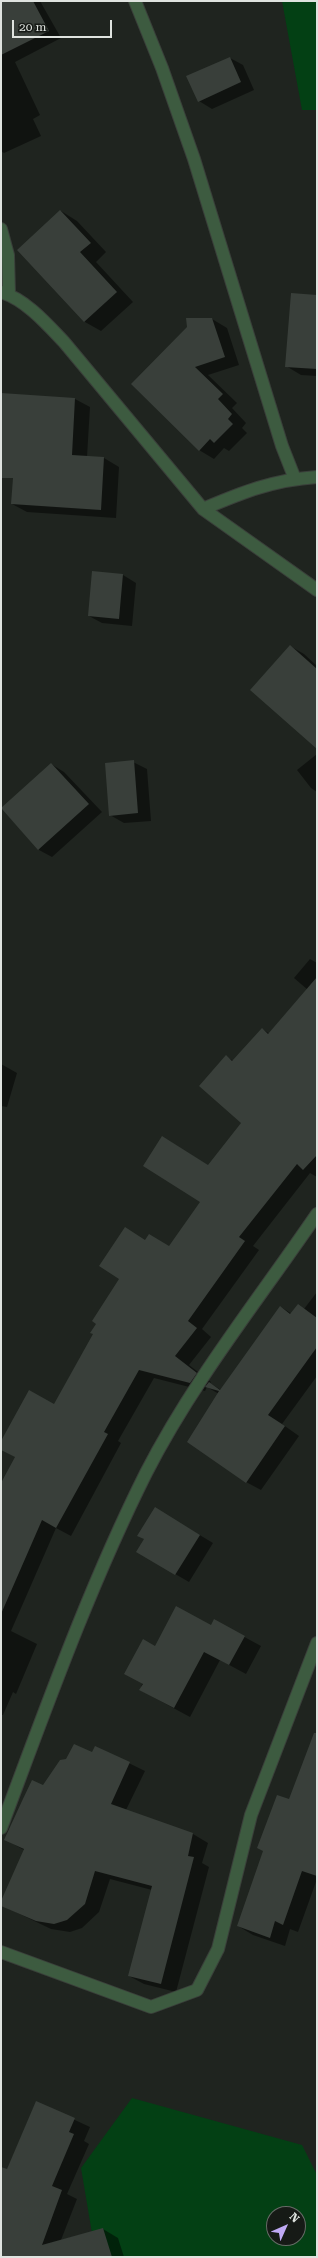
<!DOCTYPE html>
<style>
body{margin:0}
#map{position:relative;width:318px;height:2258px;overflow:hidden;background:#1f241f;font-family:"Roboto Serif",serif}
canvas{display:block}
.frame{position:absolute;inset:0;border:2px solid #dfe3df;pointer-events:none}
.north{position:absolute;left:266px;top:2206px;width:40px;height:40px;box-sizing:border-box;background:#161a16;border:1px solid #666a66;border-radius:50%;rotate:45deg;font-size:11px;font-weight:700;line-height:16px;text-align:center;color:#dfe3df}
.north::after{content:'';display:block;margin:auto;width:14px;height:18px;background:#bfa9f4;clip-path:polygon(50% 0,100% 100%,50% 72%,0 100%)}
.scale{position:absolute;left:12px;top:20px;width:100px;height:18px;box-sizing:border-box;border:2px solid #dfe3df;border-top:0;padding-left:5px;font-size:12px;line-height:14px;white-space:nowrap;color:#dfe3df;-webkit-text-stroke:3px #161a16;paint-order:stroke}
</style>
<div id="map">
<canvas width="318" height="2258"></canvas>
<div class="frame"></div>
<div class="north">N</div>
<div class="scale">20 m</div>
</div>
<script>
const ctx = document.querySelector('canvas').getContext('2d');
ctx.lineJoin = 'round';
function fill(path, color) { ctx.fillStyle = color; ctx.fill(path, 'evenodd'); }
function stroke(path, color, width, dash) { ctx.strokeStyle = color; ctx.lineWidth = width; ctx.lineCap = dash ? 'butt' : 'round'; ctx.setLineDash(dash || []); ctx.stroke(path); }
const green = new Path2D(`
 M 282,1 L 317,1 L 317,110 L 302,110 Z
 M 132,2098 L 302,2145 L 317,2175 L 317,2257 L 96,2257 L 81,2168 ZM 274,2214 L 298,2214 L 298,2238 L 274,2238 Z`);
const shadow = new Path2D(`
 M 1,1 L 40,1 L 61,38 L 15,62 L 40,115 L 33,119 L 41,136 L 4,153 L 1,151 Z
 M 230,58 L 243,65 L 254,90 L 212,109 L 199,101 Z
 M 61,211 L 77,221 L 106,252 L 96,262 L 133,302 L 101,331 L 85,322 L 19,250 Z
 M 317,296 L 317,376 L 301,375 L 286,366 Z
 M 212,319 L 227,328 L 239,365 L 208,375 L 237,403 L 232,408 L 246,423 L 242,428 L 247,433 L 229,451 L 224,448 L 214,459 L 199,450 L 132,384 Z
 M 1,394 L 75,399 L 90,407 L 87,457 L 104,458 L 119,467 L 116,518 L 27,512 L 12,504 L 16,435 L 1,434 Z
 M 123,575 L 136,583 L 132,626 L 102,623 L 89,616 Z
 M 290,646 L 304,654 L 317,666 L 317,748 Z
 M 317,754 L 317,792 L 311,788 L 297,770 Z
 M 133,762 L 147,769 L 151,821 L 124,823 L 110,815 Z
 M 51,764 L 64,772 L 102,812 L 52,857 L 39,850 L 2,809 Z
 M 310,959 L 317,963 L 317,1177 L 310,1173 L 253,1246 L 259,1250 L 202,1329 L 211,1337 L 189,1365 L 211,1382 L 210,1383 L 221,1390 L 281,1307 L 292,1314 L 304,1309 L 317,1292 L 317,1376 L 282,1424 L 299,1436 L 261,1490 L 246,1482 L 219,1394 L 207,1387 L 205,1391 L 154,1378 L 118,1441 L 121,1443 L 71,1536 L 56,1528 L 11,1631 L 37,1644 L 16,1694 L 13,1692 L 3,1715 L 1,1715 L 1,1485 L 16,1457 L 1,1449 L 1,1443 L 54,1405 L 146,1241 L 169,1247 L 201,1202 L 163,1137 L 209,1166 L 242,1123 L 226,1057 L 234,1061 L 262,1029 L 270,1034 L 308,990 L 294,978 Z
 M 1,1064 L 17,1073 L 7,1107 L 1,1106 Z
 M 168,1516 L 213,1543 L 189,1582 L 137,1552 Z
 M 215,1621 L 261,1646 L 246,1674 L 220,1660 L 190,1717 L 140,1690 L 155,1647 L 212,1626 Z
 M 96,1747 L 145,1771 L 126,1810 L 193,1834 L 208,1843 L 202,1863 L 209,1867 L 176,1992 L 144,1984 L 129,1976 L 152,1890 L 110,1879 L 99,1912 L 82,1928 L 70,1932 L 51,1929 L 1,1905 L 24,1850 L 6,1840 L 43,1786 L 93,1754 Z
 M 317,1763 L 317,1879 L 298,1932 L 290,1929 L 285,1946 L 253,1935 L 238,1926 L 290,1801 Z
 M 36,2102 L 90,2127 L 84,2141 L 89,2144 L 67,2194 L 77,2199 L 61,2240 L 103,2229 L 118,2238 L 124,2257 L 1,2257 L 1,2168 L 7,2170 Z`);
const building = new Path2D(`
 M 1,1 L 33,1 L 49,31 L 1,55 Z
 M 230,57 L 241,82 L 198,102 L 186,76 Z
 M 60,210 L 91,243 L 80,252 L 117,292 L 84,322 L 17,250 Z
 M 291,293 L 317,295 L 317,369 L 285,367 Z
 M 186,318 L 212,318 L 225,357 L 195,367 L 223,394 L 218,399 L 232,414 L 228,419 L 233,424 L 214,443 L 210,439 L 199,451 L 131,384 L 187,327 Z
 M 1,393 L 75,398 L 72,455 L 104,457 L 101,510 L 11,504 L 13,478 L 1,478 Z
 M 92,571 L 123,574 L 119,619 L 88,616 Z
 M 290,645 L 317,669 L 317,749 L 250,690 Z
 M 134,760 L 138,813 L 109,816 L 105,763 Z
 M 51,763 L 89,804 L 38,850 L 1,808 Z
 M 317,977 L 317,1155 L 303,1170 L 297,1164 L 239,1237 L 245,1241 L 188,1321 L 197,1328 L 175,1356 L 197,1373 L 190,1383 L 139,1370 L 104,1432 L 108,1434 L 56,1528 L 42,1520 L 1,1614 L 1,1483 L 15,1457 L 1,1450 L 1,1441 L 29,1390 L 54,1404 L 93,1334 L 90,1333 L 96,1324 L 92,1321 L 119,1279 L 99,1266 L 125,1227 L 145,1240 L 149,1234 L 169,1246 L 200,1202 L 143,1166 L 162,1136 L 208,1165 L 241,1123 L 199,1086 L 226,1055 L 232,1061 L 262,1028 L 268,1034 Z
 M 298,1304 L 317,1318 L 317,1347 L 268,1415 L 285,1426 L 246,1483 L 187,1442 L 219,1391 L 205,1387 L 209,1382 L 220,1390 L 280,1306 L 290,1314 Z
 M 155,1507 L 200,1535 L 175,1575 L 136,1552 L 144,1539 L 137,1536 Z
 M 176,1606 L 211,1625 L 214,1619 L 245,1636 L 229,1665 L 204,1652 L 174,1708 L 139,1690 L 143,1684 L 124,1674 L 143,1639 L 155,1646 Z
 M 314,1733 L 317,1733 L 317,1876 L 302,1871 L 283,1925 L 275,1921 L 270,1938 L 237,1926 L 263,1851 L 257,1848 L 277,1795 L 289,1799 Z
 M 74,1744 L 92,1752 L 95,1746 L 130,1762 L 111,1804 L 193,1833 L 188,1856 L 194,1857 L 161,1984 L 128,1976 L 152,1886 L 95,1871 L 85,1904 L 67,1920 L 54,1924 L 36,1921 L 1,1906 L 1,1901 L 24,1849 L 4,1840 L 22,1801 L 32,1780 L 43,1785 L 60,1760 L 66,1759 Z
 M 36,2101 L 75,2118 L 69,2132 L 74,2134 L 52,2186 L 62,2190 L 42,2245 L 103,2228 L 112,2257 L 1,2257 L 1,2167 L 7,2169 Z`);
const street = new Path2D(`
 M 135,1 L 162,68 L 194,159 L 282,446 L 295,479
 M 1,229 L 8,255 L 9,294
 M 1,292 C 26,300 46,323 64,342 L 203,509 L 317,590
 M 203,509 C 243,492 273,480 317,477
 M 1,1828 C 46,1708 89,1587 146,1473 C 193,1381 259,1299 317,1214
 M 1,1952 L 151,2007 L 197,1990 L 218,1949 L 251,1815 L 317,1643`);
fill(green, '#034014');
fill(shadow, '#0007');
fill(building, '#393f3a');
stroke(street, '#3a3f3a', 14);
stroke(street, '#3d5b40', 12);
</script>
